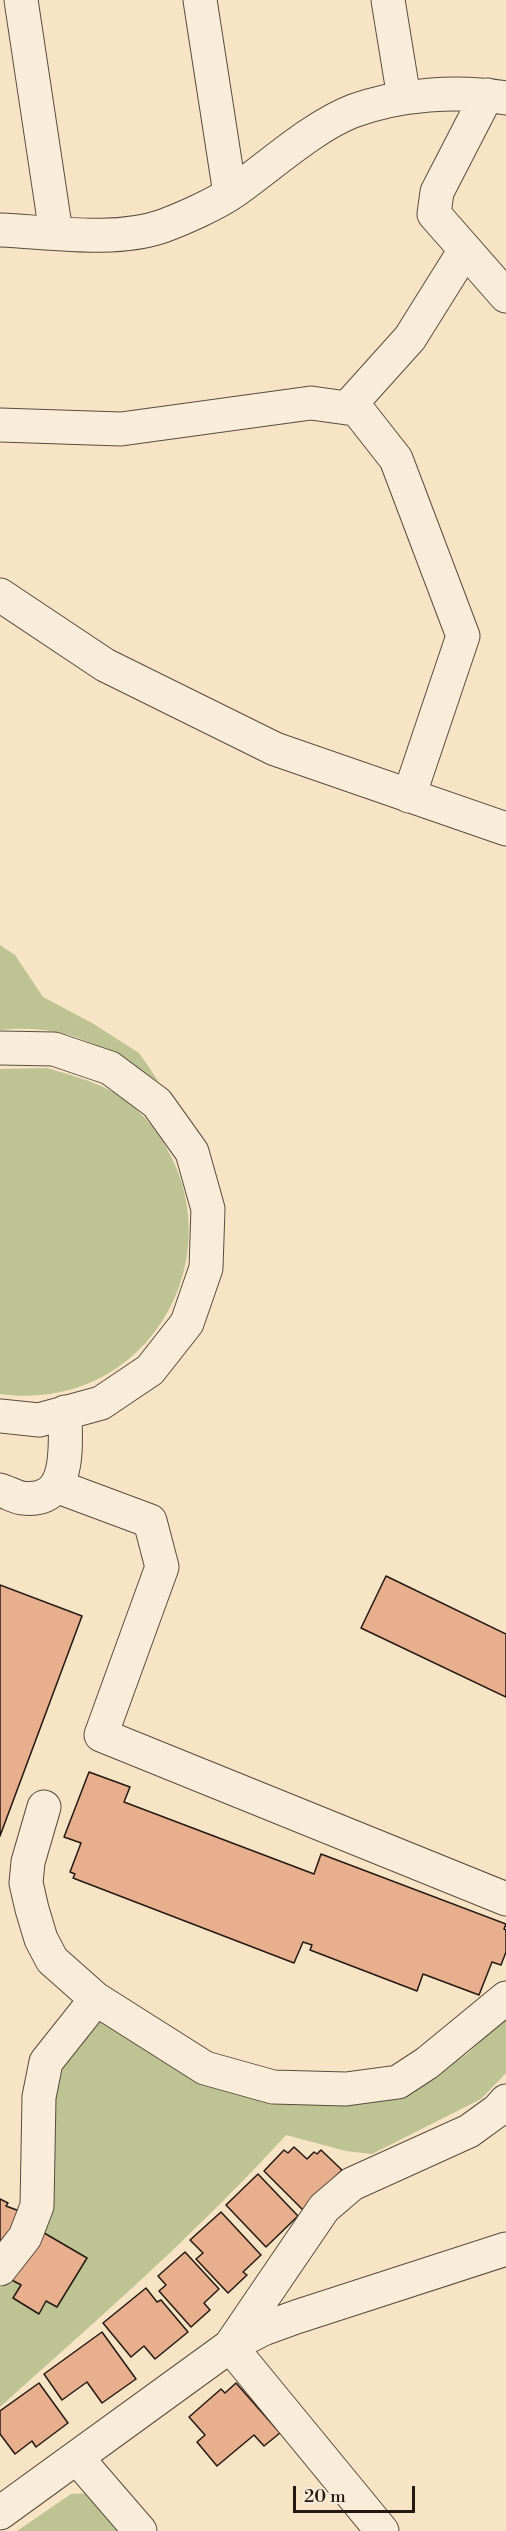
<!DOCTYPE html>
<style>
body{margin:0}
#map{position:relative;width:506px;height:2531px;overflow:hidden;background:#f6e4c5;font-family:"Libre Bodoni",serif}
canvas{display:block}
.scale{position:absolute;left:293px;top:2486px;width:122px;height:27px;box-sizing:border-box;border:3px solid #241911;border-top:0;padding-left:8px;font-size:18px;line-height:21px;white-space:nowrap;color:#241911;-webkit-text-stroke:4px #f9edd9;paint-order:stroke}
</style>
<div id="map">
<canvas width="506" height="2531"></canvas>
<div class="scale">20 m</div>
</div>
<script>
const ctx = document.querySelector('canvas').getContext('2d');
ctx.lineJoin = 'round';
function fill(path, color) { ctx.fillStyle = color; ctx.fill(path, 'evenodd'); }
function stroke(path, color, width, dash) { ctx.strokeStyle = color; ctx.lineWidth = width; ctx.lineCap = dash ? 'butt' : 'round'; ctx.setLineDash(dash || []); ctx.stroke(path); }
const green = new Path2D(`
 M 0,945 L 15,955 L 43,997 L 92,1023 L 139,1053 L 159,1082 C 105,1047 67,1023 0,1030 Z
 M 47,1068 C 78,1077 113,1086 137,1110 C 252,1224 162,1416 0,1394 L 0,1069 Z
 M 506,2018 L 506,2073 L 481,2099 L 372,2154 L 346,2151 L 286,2135 C 198,2232 98,2319 0,2407 L 0,2288 L 10,2279 L 21,2285 L 13,2298 L 39,2314 L 46,2301 L 57,2307 L 86,2258 L 39,2230 L 56,2083 L 72,2050 L 95,2020 L 107,2020 L 242,2092 L 322,2105 L 349,2105 L 439,2072 L 467,2054 Z
 M 89,2493 L 123,2531 L 17,2531 L 71,2494 Z`);
const building = new Path2D(`
 M 386,1576 L 506,1634 L 506,1697 L 361,1628 Z
 M 0,1585 L 82,1616 L 0,1836 Z
 M 89,1772 L 130,1787 L 124,1802 L 314,1874 L 321,1854 L 506,1924 L 504,1929 L 506,1930 L 506,1952 L 501,1965 L 492,1962 L 479,1995 L 423,1974 L 417,1991 L 310,1950 L 312,1945 L 303,1942 L 294,1963 L 73,1878 L 75,1874 L 70,1872 L 81,1843 L 64,1837 Z
 M 294,2147 L 307,2159 L 314,2152 L 317,2154 L 321,2150 L 342,2170 L 303,2210 L 264,2171 L 284,2150 L 288,2153 Z
 M 258,2174 L 298,2216 L 266,2247 L 226,2205 Z
 M 0,2199 L 8,2203 L 6,2206 L 22,2212 L 7,2247 L 0,2244 Z
 M 221,2212 L 261,2255 L 243,2272 L 247,2275 L 228,2293 L 196,2259 L 203,2253 L 190,2240 Z
 M 39,2230 L 87,2258 L 57,2307 L 46,2301 L 39,2314 L 13,2298 L 21,2285 L 10,2279 Z
 M 185,2252 L 219,2289 L 204,2303 L 210,2310 L 191,2327 L 159,2291 L 166,2285 L 158,2276 Z
 M 146,2288 L 157,2302 L 161,2300 L 188,2332 L 155,2359 L 144,2346 L 131,2357 L 103,2323 Z
 M 102,2332 L 136,2379 L 102,2403 L 87,2382 L 62,2400 L 44,2374 Z
 M 39,2383 L 68,2423 L 36,2447 L 32,2441 L 15,2454 L 0,2434 L 0,2411 Z
 M 236,2383 L 280,2433 L 264,2446 L 254,2435 L 217,2466 L 197,2442 L 205,2435 L 189,2417 L 221,2389 L 225,2393 Z`);
const minor = new Path2D(`
 M 21,0 L 56,233
 M 200,0 L 230,194
 M 388,0 L 404,98
 M 487,95 L 437,192 L 434,214 L 506,296
 M 0,230 C 50,232 115,243 163,226 C 182,219 216,204 233,192 C 269,167 312,127 353,111 C 400,94 457,90 506,98
 M 352,403 L 396,459 L 463,636 L 409,796
 M 0,425 L 121,429 L 311,403 L 347,408 L 410,338 L 465,250
 M 0,595 L 105,665 L 275,749 L 506,829
 M 0,1048 L 54,1049 L 110,1068 L 157,1103 L 192,1152 L 208,1209 L 206,1268 L 187,1323 L 150,1370 L 101,1403 L 39,1420 L 0,1416
 M 56,1486 L 150,1521 L 162,1567 L 101,1735 L 506,1899
 M 0,1490 C 7,1492 15,1497 22,1498 C 73,1505 65,1444 65,1412
 M 44,1807 L 28,1862 L 26,1883 L 32,1909 L 41,1939 L 52,1960 L 96,1999
 M 0,2269 L 25,2237 L 37,2206 L 39,2097 L 46,2062 L 96,1999 L 205,2068 L 273,2087 L 346,2089 L 398,2082 L 427,2063 L 506,1998
 M 77,2458 L 140,2531
 M 0,2513 L 230,2346 L 263,2329 L 296,2317 L 506,2249
 M 382,2531 L 230,2346 L 324,2208 L 352,2184 L 469,2131 L 498,2110 L 506,2101`);
fill(green, '#bec393');
fill(building, '#e7af8e');
stroke(building, '#241911', 1.5);
stroke(minor, '#584c3e', 35);
stroke(minor, '#f9edd9', 33);
</script>
